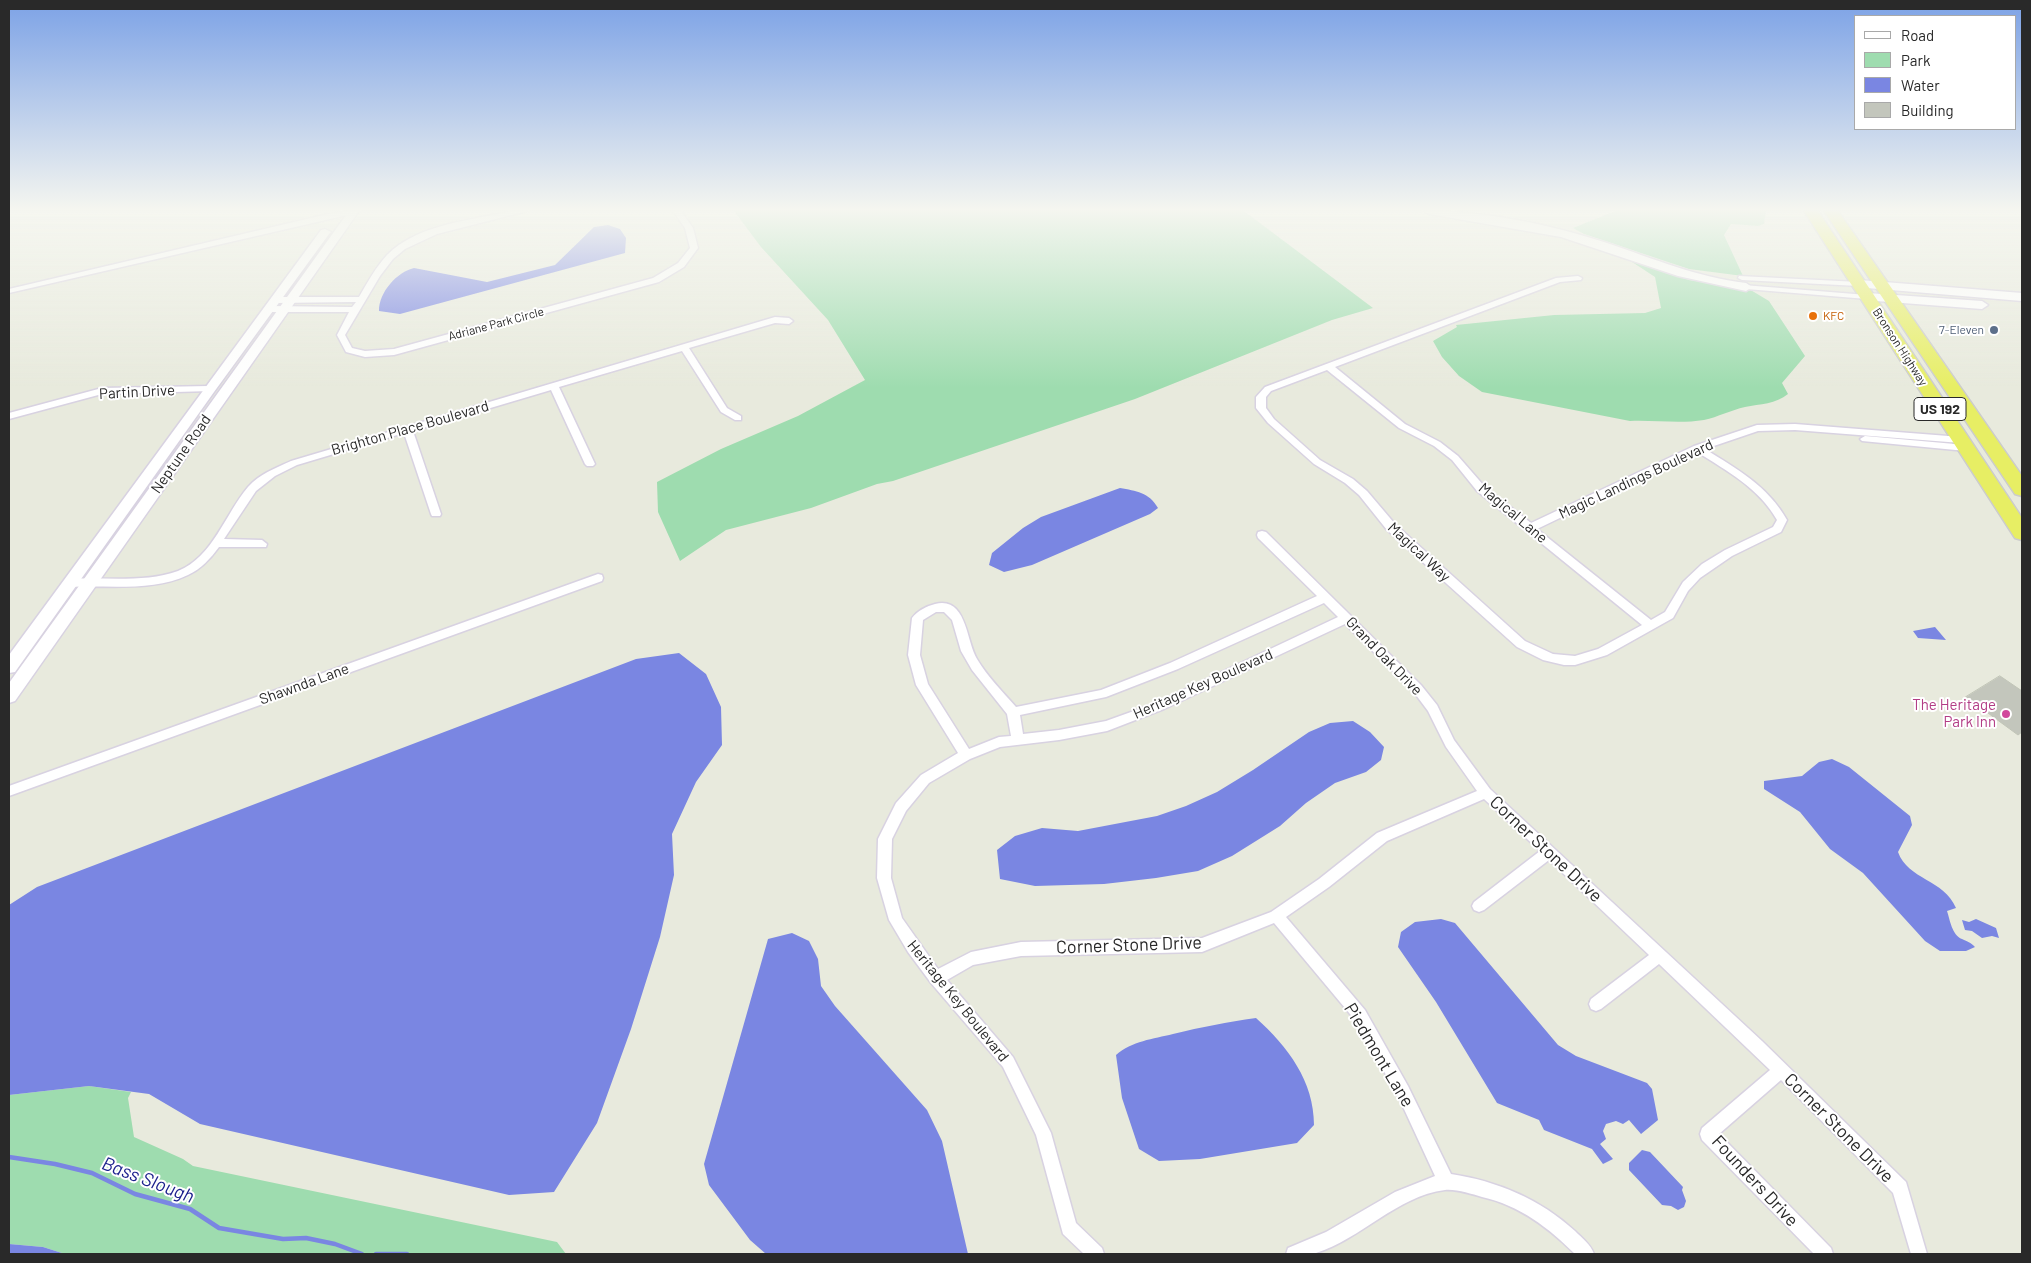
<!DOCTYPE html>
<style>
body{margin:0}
#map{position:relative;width:2031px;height:1263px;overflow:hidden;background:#e8eadd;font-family:Barlow,sans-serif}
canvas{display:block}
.frame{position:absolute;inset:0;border:10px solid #292929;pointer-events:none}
.legend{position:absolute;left:1854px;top:15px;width:162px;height:115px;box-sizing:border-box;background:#fff;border:1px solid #a9a9a9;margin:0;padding:6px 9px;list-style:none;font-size:15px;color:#292929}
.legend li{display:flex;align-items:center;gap:10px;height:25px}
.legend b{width:25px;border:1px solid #a9a9a9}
</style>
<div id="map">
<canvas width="2031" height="1263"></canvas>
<div class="frame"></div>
<ul class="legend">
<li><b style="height:6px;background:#fff"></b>Road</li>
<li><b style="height:14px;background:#9edcaf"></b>Park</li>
<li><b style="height:14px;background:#7a86e2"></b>Water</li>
<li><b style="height:14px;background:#c3c6bc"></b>Building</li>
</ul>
</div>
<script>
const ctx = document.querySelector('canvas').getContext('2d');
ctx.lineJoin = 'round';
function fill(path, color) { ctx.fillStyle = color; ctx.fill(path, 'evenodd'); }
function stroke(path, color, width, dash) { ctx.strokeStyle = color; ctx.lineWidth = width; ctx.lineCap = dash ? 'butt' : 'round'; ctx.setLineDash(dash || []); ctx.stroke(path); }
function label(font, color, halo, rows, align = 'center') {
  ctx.font = font + ' Barlow,sans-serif'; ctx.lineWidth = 4; ctx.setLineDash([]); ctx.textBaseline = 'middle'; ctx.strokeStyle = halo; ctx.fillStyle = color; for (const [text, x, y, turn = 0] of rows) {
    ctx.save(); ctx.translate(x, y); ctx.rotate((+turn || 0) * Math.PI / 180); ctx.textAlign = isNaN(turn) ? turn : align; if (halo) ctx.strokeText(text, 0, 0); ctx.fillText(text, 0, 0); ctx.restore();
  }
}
const green = new Path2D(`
 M 734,211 L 1244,211 L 1373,308 L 1332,320 L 1135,399 L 893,481 L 877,484 L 811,508 L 726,530 L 680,561 L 658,512 L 657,482 L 721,449 L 798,416 L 865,380 L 828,320 L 761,247 Z
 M 1615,211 L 1766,211 L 1764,224 L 1758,226 L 1731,224 L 1724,235 L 1743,276 L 1689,269 L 1584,234 L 1573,228 Z
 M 1626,258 L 1689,280 L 1749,289 L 1769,301 L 1805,356 L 1782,383 L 1788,394 C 1776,404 1760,404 1745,407 C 1731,410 1718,417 1704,420 C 1680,424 1655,420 1630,421 L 1482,392 L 1459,376 L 1442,357 L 1433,341 L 1457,327 L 1456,325 L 1554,315 L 1645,313 L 1661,308 L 1655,277 Z
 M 89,1086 L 131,1092 L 128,1098 L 134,1137 L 183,1159 L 193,1166 L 557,1242 L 566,1254 L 65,1254 L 43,1247 L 9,1244 L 9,1095 Z`);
const water = new Path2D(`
 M 608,225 L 620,229 L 626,238 L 625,253 L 400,314 L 379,311 C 379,292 397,272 414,268 L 487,282 L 555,265 L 594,227 Z
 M 1120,488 C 1136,491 1149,492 1158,508 L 1150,514 L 1032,565 L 1004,572 L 989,565 L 992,553 L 1023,528 L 1041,517 Z
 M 1935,627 L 1946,640 L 1918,638 L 1913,631 Z
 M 679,653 L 706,674 L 721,707 L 722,745 L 696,782 L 672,834 L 674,875 L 660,937 L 631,1029 L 597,1123 L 554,1192 L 509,1195 L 200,1124 L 149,1094 L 89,1086 L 9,1095 L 9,905 L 37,887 L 636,659 Z
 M 1353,721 L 1370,732 L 1384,747 L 1381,760 L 1366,772 L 1335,783 L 1306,803 L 1280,826 L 1232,856 L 1198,871 L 1156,878 L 1104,884 L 1035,886 L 1000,879 L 997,850 L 1015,836 L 1042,828 L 1078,831 L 1157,816 L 1186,806 L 1217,792 L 1253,770 L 1309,732 L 1330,723 Z
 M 1832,759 L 1849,767 L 1910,816 L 1912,825 L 1898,852 C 1908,880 1944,879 1956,908 L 1947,911 C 1950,920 1952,935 1962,939 C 1968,942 1970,942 1975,947 L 1966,951 L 1940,951 L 1925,941 L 1863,873 L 1830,849 L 1800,812 L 1764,789 L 1764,781 L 1802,776 L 1819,762 Z
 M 1441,919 L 1455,923 L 1558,1045 L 1576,1056 L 1647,1083 L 1652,1089 L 1658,1120 L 1641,1134 L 1629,1120 L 1623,1124 L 1616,1121 L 1606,1124 L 1603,1131 L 1606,1139 L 1600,1144 L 1613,1159 L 1603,1164 L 1592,1149 L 1544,1130 L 1539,1120 L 1497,1103 L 1436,1002 L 1398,947 L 1401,932 L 1415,922 Z
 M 1976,919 L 1996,928 L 1999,938 L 1992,936 L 1982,938 L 1972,931 L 1965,930 L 1962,920 L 1969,922 Z
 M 792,933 L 809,941 L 818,959 L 821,986 L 835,1006 L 927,1110 L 942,1141 L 968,1254 L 766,1254 L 750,1240 L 709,1185 L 704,1164 L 768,939 Z
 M 1256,1018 C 1288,1047 1314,1081 1314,1125 L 1297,1143 L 1200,1159 L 1159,1161 L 1139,1149 L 1122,1098 L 1116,1055 C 1132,1041 1153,1039 1173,1034 C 1202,1027 1227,1022 1256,1018 Z
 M 1642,1150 L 1650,1152 L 1683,1187 L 1682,1190 L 1686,1201 L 1684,1207 L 1678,1210 L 1671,1206 L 1662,1205 L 1629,1170 L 1629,1163 Z
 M 9,1244 L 43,1247 L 65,1254 L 9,1254 Z`);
const stream = new Path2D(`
 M 9,1157 L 55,1164 L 92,1173 L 135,1194 L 190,1209 L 219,1228 L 283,1239 L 306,1238 L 335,1244 L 362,1254
 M 376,1254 L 407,1254`);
const building = new Path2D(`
 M 2000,676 L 2022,691 L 2022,732 L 2018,735 L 1966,697 Z`);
const street = new Path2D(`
 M 350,211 L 356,213 L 9,293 L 9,289 L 328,214 Z
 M 513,211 L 527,211 L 437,234 L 405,249 L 393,259 L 380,276 L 345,335 L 352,348 L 365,351 L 394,349 L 653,278 L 678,263 L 690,248 L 685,228 L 673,211 L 681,211 L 693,228 L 698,248 L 684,267 L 659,282 L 394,355 L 365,357 L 346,352 L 337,335 L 349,312 L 269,312 L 265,309 L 269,306 L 352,307 L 356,302 L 275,303 L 271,300 L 275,297 L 359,297 C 367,283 376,267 387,255 C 418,224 472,220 513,211 Z
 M 1578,276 L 1582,278 L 1581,280 L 1560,282 L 1335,367 L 1405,424 L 1440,442 L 1458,456 L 1485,487 L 1531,523 L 1694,446 L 1757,425 L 1795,424 L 1961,437 L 1966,440 L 1961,443 L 1795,430 L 1758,431 L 1705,449 C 1737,469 1768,486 1787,520 L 1781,532 L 1732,556 L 1700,578 L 1688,591 L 1673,618 L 1607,655 L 1575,665 L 1564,665 L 1543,660 L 1517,647 L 1387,530 L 1359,495 L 1345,483 L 1314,464 L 1268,423 L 1256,408 L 1256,397 L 1265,387 L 1556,278 ZM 1327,370 L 1399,428 L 1434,446 L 1452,460 L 1477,491 L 1642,625 L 1598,649 L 1575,656 L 1553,654 L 1525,641 L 1395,524 L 1367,491 L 1353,479 L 1320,460 L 1274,419 L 1266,408 L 1266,397 L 1271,391 ZM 1697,452 C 1727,471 1759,488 1777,520 L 1773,527 L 1725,550 L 1702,564 L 1683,582 L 1665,612 L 1651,620 L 1537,529 Z
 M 1739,276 L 1859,282 L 1863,284 L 1859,286 L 1742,280 L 1738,278 Z
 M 1743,285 L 1867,295 L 1871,297 L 1867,299 L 1746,289 L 1742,287 Z
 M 775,317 L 789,318 L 793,321 L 789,324 L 775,323 L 689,348 L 727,408 L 741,416 L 741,420 L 735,420 L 721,412 L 682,351 L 559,387 L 595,464 L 593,466 L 587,466 L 585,464 L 551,390 L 413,431 L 441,514 L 440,516 L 432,516 L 431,514 L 404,433 L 297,465 L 275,476 L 256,491 L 224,539 L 262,540 L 267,544 L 266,547 L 219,547 C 211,558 201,569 188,575 C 153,592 108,585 71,587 L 66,583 L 71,579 C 105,577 145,583 178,571 C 213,557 225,514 248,487 C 259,474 276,468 291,461 Z
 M 209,386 L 212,387 L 212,391 L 102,394 L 9,419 L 9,413 L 102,388 Z
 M 1865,436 L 1966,445 L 1971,448 L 1966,451 L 1862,441 L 1860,439 Z
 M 1262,531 L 1266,532 L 1421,685 L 1437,705 L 1454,740 L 1490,789 L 1762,1041 L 1906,1182 L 1927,1254 L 1911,1254 L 1893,1193 L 1781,1080 L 1719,1134 L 1831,1248 L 1833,1254 L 1814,1254 L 1702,1140 L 1700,1134 L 1702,1128 L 1770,1070 L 1659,964 L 1601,1009 L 1596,1011 L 1591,1009 L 1589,1004 L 1591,999 L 1649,955 L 1549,860 L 1484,910 L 1479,912 L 1474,910 L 1472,906 L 1474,902 L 1540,851 L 1484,799 L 1387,841 L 1329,887 L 1286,917 L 1365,1010 L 1408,1086 L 1451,1174 C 1497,1181 1540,1199 1575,1231 C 1582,1238 1591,1245 1594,1254 L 1575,1254 C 1549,1228 1519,1205 1482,1197 C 1471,1194 1457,1189 1445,1190 C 1397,1196 1361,1239 1316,1253 C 1307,1256 1295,1254 1286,1254 L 1288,1248 L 1326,1232 L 1395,1192 L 1435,1176 L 1398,1096 L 1355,1020 L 1274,923 L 1202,952 L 1021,956 L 973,965 L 947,980 L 1013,1057 L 1051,1133 L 1076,1223 L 1102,1248 L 1104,1254 L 1084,1254 L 1063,1234 L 1036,1135 L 1003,1067 L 931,983 L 908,952 L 889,920 L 877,878 L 878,839 L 896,803 L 921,775 L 958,753 L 916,685 L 908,655 L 912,618 C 917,611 927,606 935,604 C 967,596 966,641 977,659 C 987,676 1002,691 1016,707 L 1101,690 L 1170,663 L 1317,596 L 1258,538 L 1257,535 L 1258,532 ZM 1324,603 L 1338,617 L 1156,703 L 1106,721 L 1059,730 L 1023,734 L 1020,715 L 1106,697 L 1178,669 ZM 936,612 L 944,612 L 952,620 L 961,651 L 972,670 L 1007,714 L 1011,736 L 999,737 L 969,749 L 928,684 L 920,655 L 923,620 ZM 1345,624 L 1413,691 L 1428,711 L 1446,747 L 1477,791 L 1377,833 L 1319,879 L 1271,912 L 1202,938 L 1021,942 L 971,952 L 938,969 L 902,918 L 891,878 L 892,839 L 906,811 L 929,783 L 970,759 L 1000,747 L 1059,740 L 1107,731 L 1164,709 Z
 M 598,574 L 602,575 L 603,578 L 602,581 L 9,796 L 9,786 Z`);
const secondary = new Path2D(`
 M 349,211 L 359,211 L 15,701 L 9,703 L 9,683 Z
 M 1424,211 C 1485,211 1549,224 1607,243 C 1654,259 1697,277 1746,283 L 1752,287 L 1746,291 L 1678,276 L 1561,237 L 1429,214 Z
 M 325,229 L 331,232 L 329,234 L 214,392 L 15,672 L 9,673 L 9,655 L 321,230 Z
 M 1859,280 L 2022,293 L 2022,301 L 1855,287 L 1853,284 Z
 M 1867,293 L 1982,301 L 1988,305 L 1982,309 L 1863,300 L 1861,297 L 1863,294 Z`);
const highway = new Path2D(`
 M 1804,211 L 1818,211 L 2022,518 L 2022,540 L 2015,538 Z
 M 1824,211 L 1838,211 L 2022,476 L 2022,496 L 2015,494 Z`);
const markers = [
 [1813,316,5,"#e8710a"],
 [1994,330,5,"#5c6f8a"],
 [2006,714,5,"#d1479c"]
];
const farFoodnames = [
 ["KFC",1823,316]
];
const farStreetnames = [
 ["Adriane Park Circle",496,324,-15],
 ["Bronson Highway",1900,347,57]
];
const farServicenames = [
 ["7-Eleven",1984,330]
];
const shields = [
 [1940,409,52]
];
const shieldNames = [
 ["US 192",1940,409]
];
const streetNames = [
 ["Partin Drive",137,392,-3],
 ["Brighton Place Boulevard",410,428,-16],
 ["Neptune Road",181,454,-55],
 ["Magic Landings Boulevard",1636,479,-25],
 ["Magical Lane",1513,513,40],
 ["Magical Way",1419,552,43],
 ["Grand Oak Drive",1384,656,46],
 ["Shawnda Lane",304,684,-20],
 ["Heritage Key Boulevard",1203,684,-24],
 ["Heritage Key Boulevard",958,1001,51]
];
const hotelNames = [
 ["The Heritage",1996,705],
 ["Park Inn",1996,722]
];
const nearStreetnames = [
 ["Corner Stone Drive",1546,849,43],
 ["Corner Stone Drive",1129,945,-2],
 ["Piedmont Lane",1379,1055,59],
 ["Corner Stone Drive",1839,1128,45],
 ["Founders Drive",1755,1181,47]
];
const nearWaternames = [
 ["Bass Slough",148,1180,21]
];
fill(green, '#9edcaf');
fill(water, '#7a86e2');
stroke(stream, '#7a86e2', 4.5);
fill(building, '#c3c6bc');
stroke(building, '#c1c5b7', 1);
stroke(street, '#d8d2e1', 3);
stroke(secondary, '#d8d2e1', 3);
stroke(highway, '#ccc', 3);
fill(street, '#fff');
fill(secondary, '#fff');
fill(highway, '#e7ee64');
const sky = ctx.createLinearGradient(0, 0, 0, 388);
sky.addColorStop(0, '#7ca2e6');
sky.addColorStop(0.54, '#f5f6f0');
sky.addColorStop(1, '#f5f6f000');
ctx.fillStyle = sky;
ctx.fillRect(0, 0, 2031, 388);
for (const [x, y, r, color] of markers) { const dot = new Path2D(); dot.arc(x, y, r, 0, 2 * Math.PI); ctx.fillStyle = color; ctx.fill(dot); stroke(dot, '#fff', 2); }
label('12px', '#c56008', '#fff', farFoodnames, 'left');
label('12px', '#292929', '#fff', farStreetnames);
label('12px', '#4e5e75', '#fff', farServicenames, 'right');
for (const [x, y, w] of shields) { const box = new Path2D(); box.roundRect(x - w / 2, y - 11.5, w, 23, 4); ctx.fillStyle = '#fff'; ctx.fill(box); stroke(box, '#292929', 1); }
label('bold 14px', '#292929', null, shieldNames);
label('15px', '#292929', '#fff', streetNames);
label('15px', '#b23c85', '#fff', hotelNames, 'right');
label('18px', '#292929', '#fff', nearStreetnames);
label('italic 19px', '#1a1f8c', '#fff', nearWaternames);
</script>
